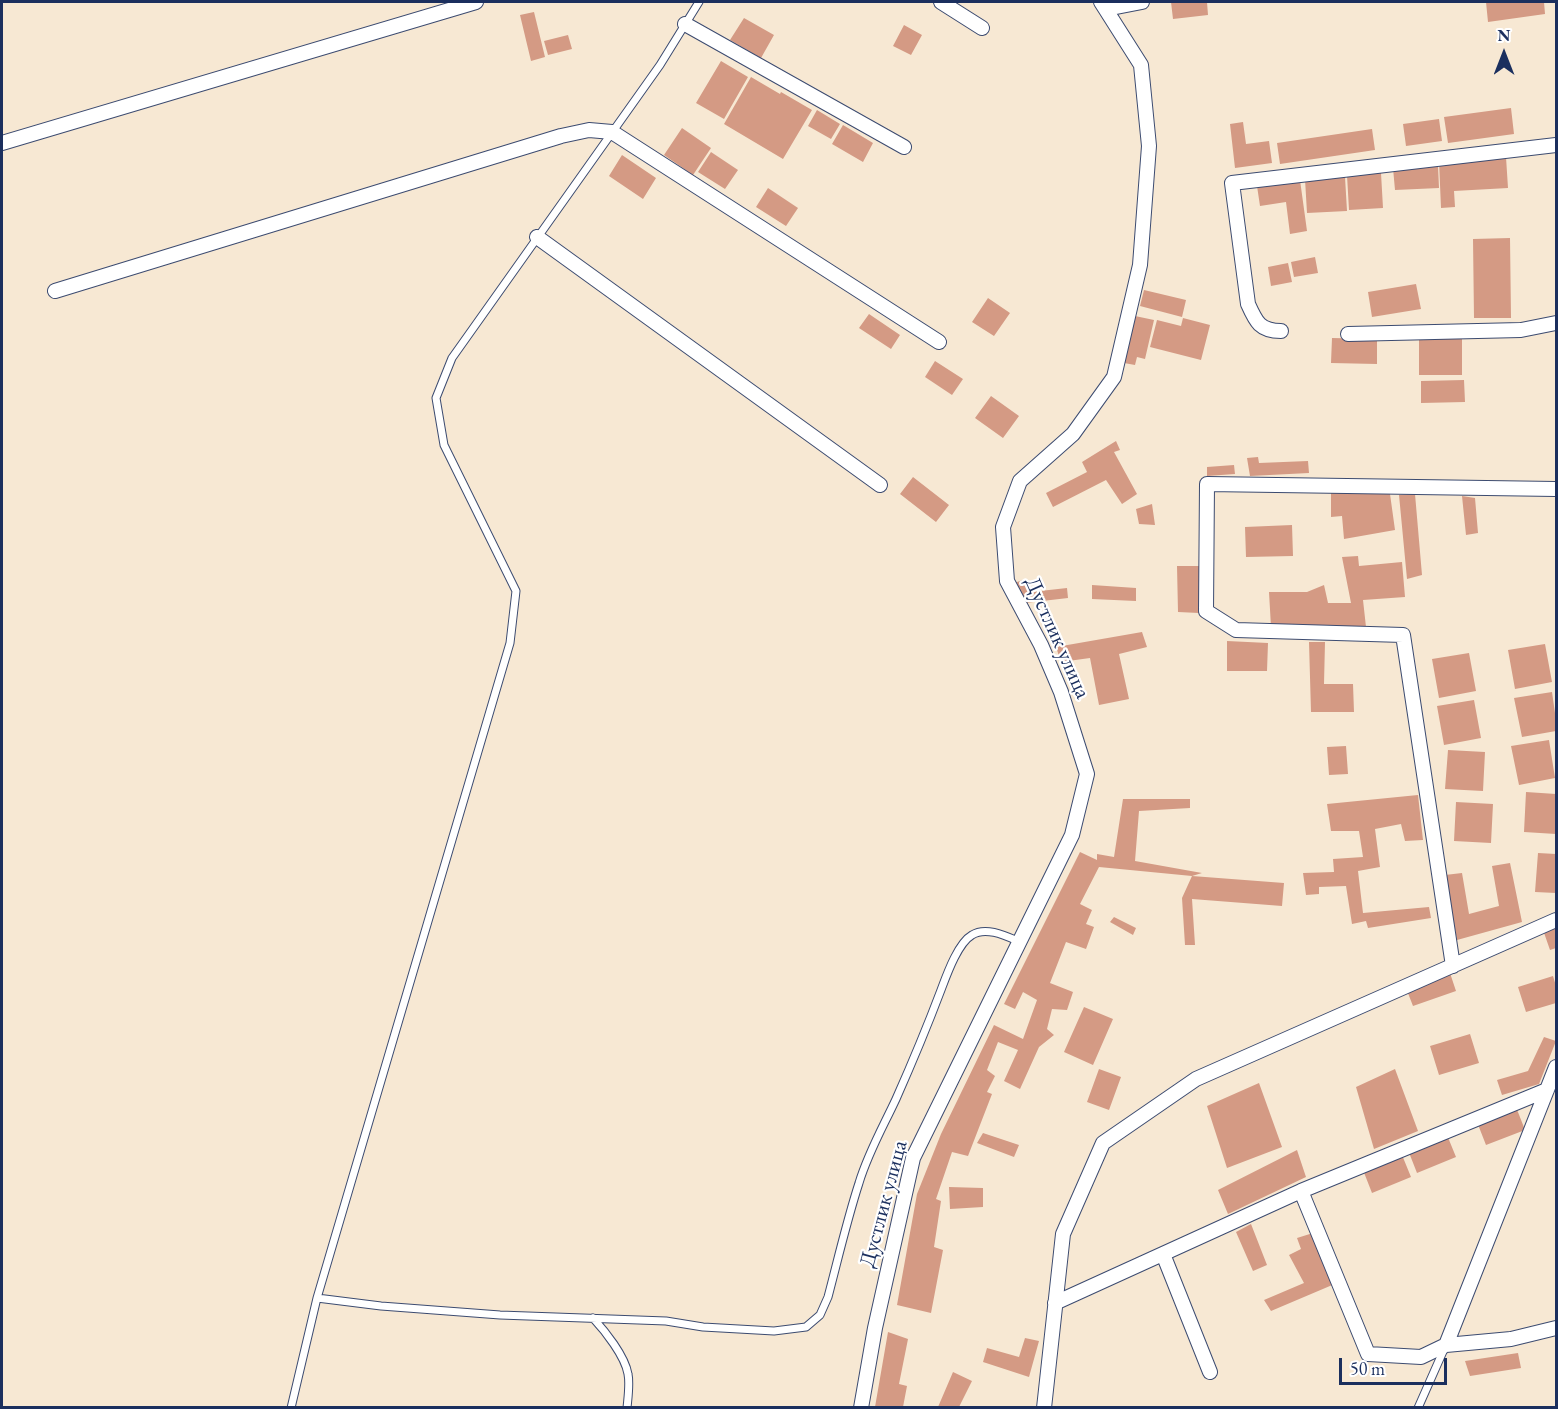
<!DOCTYPE html>
<meta charset="utf-8">
<style>
body{margin:0}
#map{position:relative;width:1558px;height:1409px;overflow:hidden;background:#f7e8d3;font-family:"EB Garamond",serif}
canvas{display:block}
.frame{position:absolute;inset:0;border:3px solid #1b2f5e;pointer-events:none}
.north{position:absolute;left:1474px;top:24px;width:60px;height:60px;-webkit-text-stroke:4px #fff;paint-order:stroke;rotate:0deg;font-size:16px;font-weight:700;line-height:24px;text-align:center;color:#1b2f5e}
.north::after{content:'';display:block;margin:auto;width:21px;height:27px;background:#1b2f5e;clip-path:polygon(50% 0,100% 100%,50% 72%,0 100%)}
.scale{position:absolute;left:1339px;top:1358px;width:108px;height:27px;box-sizing:border-box;border:3px solid #1b2f5e;border-top:0;padding-left:8px;font-size:18px;line-height:21px;white-space:nowrap;color:#1b2f5e;-webkit-text-stroke:4px #fff;paint-order:stroke}
</style>
<div id="map">
<canvas width="1558" height="1409"></canvas>
<div class="frame"></div>
<div class="north">N</div>
<div class="scale">50 m</div>
</div>
<script>
const ctx = document.querySelector('canvas').getContext('2d');
ctx.lineJoin = 'round';
function fill(path, color) { ctx.fillStyle = color; ctx.fill(path, 'evenodd'); }
function stroke(path, color, width, dash) { ctx.strokeStyle = color; ctx.lineWidth = width; ctx.lineCap = dash ? 'butt' : 'round'; ctx.setLineDash(dash || []); ctx.stroke(path); }
function label(font, color, halo, rows, align = 'center') {
  ctx.font = font + ' "EB Garamond",serif'; ctx.lineWidth = 4.5; ctx.setLineDash([]); ctx.textBaseline = 'middle'; ctx.strokeStyle = halo; ctx.fillStyle = color; for (const [text, x, y, turn = 0] of rows) {
    ctx.save(); ctx.translate(x, y); ctx.rotate((+turn || 0) * Math.PI / 180); ctx.textAlign = isNaN(turn) ? turn : align; if (halo) ctx.strokeText(text, 0, 0); ctx.fillText(text, 0, 0); ctx.restore();
  }
}
const building = new Path2D(`
 M 1171,2 L 1207,2 L 1208,15 L 1173,19 Z
 M 1486,2 L 1544,2 L 1545,14 L 1488,22 Z
 M 534,12 L 545,57 L 531,61 L 520,15 Z
 M 744,18 L 774,35 L 761,58 L 730,40 Z
 M 904,25 L 922,35 L 911,55 L 893,46 Z
 M 568,35 L 572,49 L 548,55 L 544,41 Z
 M 721,61 L 748,77 L 724,119 L 696,103 Z
 M 751,77 L 780,94 L 781,92 L 812,110 L 783,159 L 724,124 Z
 M 1511,108 L 1514,134 L 1448,143 L 1444,117 Z
 M 817,110 L 840,124 L 831,139 L 808,126 Z
 M 1439,119 L 1442,141 L 1406,146 L 1403,124 Z
 M 1243,122 L 1246,144 L 1269,141 L 1272,163 L 1235,168 L 1230,124 Z
 M 843,125 L 873,143 L 863,162 L 832,144 Z
 M 682,128 L 711,148 L 693,175 L 664,155 Z
 M 1372,129 L 1375,150 L 1280,164 L 1277,143 Z
 M 711,152 L 738,170 L 725,189 L 698,172 Z
 M 622,155 L 656,178 L 643,199 L 609,176 Z
 M 1506,157 L 1508,188 L 1454,191 L 1455,207 L 1441,208 L 1439,161 Z
 M 1438,166 L 1439,188 L 1395,190 L 1393,168 Z
 M 1381,173 L 1383,208 L 1349,210 L 1347,175 Z
 M 1345,177 L 1347,211 L 1307,213 L 1305,179 Z
 M 1300,180 L 1307,231 L 1290,234 L 1286,202 L 1260,206 L 1257,186 Z
 M 768,188 L 798,208 L 786,226 L 756,207 Z
 M 1510,238 L 1511,318 L 1474,318 L 1473,239 Z
 M 1315,257 L 1318,273 L 1294,277 L 1291,262 Z
 M 1288,263 L 1292,282 L 1271,286 L 1268,267 Z
 M 1416,284 L 1421,309 L 1372,317 L 1368,292 Z
 M 1144,290 L 1186,300 L 1182,317 L 1140,306 Z
 M 988,298 L 1010,313 L 994,336 L 972,322 Z
 M 869,314 L 900,335 L 891,349 L 859,328 Z
 M 1135,316 L 1154,320 L 1145,359 L 1137,357 L 1135,365 L 1124,363 Z
 M 1183,318 L 1210,325 L 1201,360 L 1150,347 L 1157,320 L 1181,326 Z
 M 1462,337 L 1462,375 L 1419,375 L 1419,338 Z
 M 1332,338 L 1377,339 L 1377,364 L 1331,363 Z
 M 935,361 L 963,379 L 952,395 L 925,377 Z
 M 1464,380 L 1465,402 L 1421,403 L 1421,381 Z
 M 991,396 L 1019,416 L 1003,438 L 975,418 Z
 M 1116,441 L 1120,450 L 1114,452 L 1137,494 L 1122,504 L 1106,480 L 1053,507 L 1046,493 L 1087,472 L 1082,462 Z
 M 1258,457 L 1259,463 L 1308,461 L 1309,473 L 1250,476 L 1247,458 Z
 M 1234,465 L 1235,474 L 1207,476 L 1207,467 Z
 M 913,477 L 949,505 L 936,522 L 900,494 Z
 M 1331,491 L 1390,494 L 1395,530 L 1344,539 L 1342,516 L 1331,517 Z
 M 1415,494 L 1422,575 L 1407,579 L 1399,495 Z
 M 1462,496 L 1475,498 L 1478,533 L 1466,535 Z
 M 1152,504 L 1155,525 L 1139,524 L 1136,509 Z
 M 1292,525 L 1293,556 L 1246,557 L 1245,527 Z
 M 1358,556 L 1359,566 L 1402,562 L 1405,597 L 1363,600 L 1366,627 L 1271,627 L 1269,592 L 1307,592 L 1324,585 L 1328,603 L 1351,603 L 1342,557 Z
 M 1177,566 L 1199,566 L 1199,613 L 1178,612 Z
 M 1023,580 L 1031,592 L 1067,588 L 1068,598 L 1025,603 L 1014,583 Z
 M 1092,585 L 1136,588 L 1136,601 L 1092,599 Z
 M 1142,632 L 1147,647 L 1119,654 L 1129,699 L 1099,705 L 1090,658 L 1061,662 L 1056,647 Z
 M 1227,641 L 1268,643 L 1267,671 L 1227,671 Z
 M 1309,642 L 1325,642 L 1324,684 L 1353,684 L 1354,712 L 1311,712 Z
 M 1545,644 L 1552,682 L 1515,689 L 1508,650 Z
 M 1469,653 L 1476,691 L 1439,698 L 1432,659 Z
 M 1552,692 L 1556,720 L 1556,731 L 1522,737 L 1514,698 Z
 M 1474,700 L 1481,738 L 1444,745 L 1437,706 Z
 M 1549,740 L 1555,778 L 1519,785 L 1511,746 Z
 M 1346,746 L 1348,774 L 1329,775 L 1327,747 Z
 M 1448,750 L 1485,752 L 1483,791 L 1445,789 Z
 M 1526,792 L 1556,794 L 1556,834 L 1524,832 Z
 M 1418,795 L 1423,840 L 1405,841 L 1401,824 L 1375,829 L 1380,867 L 1358,871 L 1363,913 L 1429,907 L 1431,918 L 1368,928 L 1366,921 L 1352,924 L 1346,886 L 1319,887 L 1319,894 L 1306,895 L 1303,873 L 1334,872 L 1333,859 L 1363,857 L 1359,831 L 1331,831 L 1327,804 Z
 M 1123,799 L 1190,799 L 1190,808 L 1139,811 L 1135,861 L 1202,873 L 1192,876 L 1099,867 L 1080,904 L 1092,910 L 1086,924 L 1094,927 L 1086,949 L 1066,942 L 1050,983 L 1073,992 L 1067,1010 L 1052,1009 L 1047,1029 L 1054,1035 L 1039,1047 L 1020,1089 L 1004,1081 L 1018,1050 L 998,1042 L 987,1070 L 995,1076 L 987,1092 L 992,1094 L 968,1156 L 952,1152 L 936,1199 L 941,1201 L 934,1247 L 943,1250 L 931,1313 L 897,1305 L 917,1194 L 941,1134 L 994,1025 L 1023,1039 L 1037,1000 L 1023,992 L 1015,1009 L 1004,1004 L 1080,852 L 1097,860 L 1097,854 L 1114,857 Z
 M 1456,802 L 1493,804 L 1491,843 L 1454,841 Z
 M 1538,853 L 1556,854 L 1556,893 L 1535,892 Z
 M 1510,863 L 1522,922 L 1457,940 L 1445,875 L 1462,873 L 1469,914 L 1499,906 L 1492,866 Z
 M 1192,876 L 1284,883 L 1282,906 L 1192,899 L 1195,945 L 1185,945 L 1182,898 Z
 M 1114,917 L 1136,928 L 1133,935 L 1110,922 Z
 M 1556,921 L 1556,948 L 1550,950 L 1542,927 Z
 M 1448,967 L 1456,991 L 1413,1006 L 1404,983 Z
 M 1553,976 L 1556,986 L 1556,1003 L 1526,1012 L 1518,987 Z
 M 1084,1007 L 1113,1019 L 1093,1065 L 1064,1052 Z
 M 1470,1034 L 1479,1063 L 1439,1075 L 1430,1046 Z
 M 1544,1037 L 1556,1041 L 1539,1084 L 1502,1095 L 1497,1080 L 1528,1071 Z
 M 1099,1069 L 1121,1077 L 1109,1110 L 1087,1102 Z
 M 1395,1069 L 1418,1131 L 1374,1149 L 1356,1087 Z
 M 1259,1083 L 1282,1147 L 1227,1168 L 1207,1106 Z
 M 1516,1107 L 1525,1130 L 1486,1145 L 1477,1122 Z
 M 983,1133 L 1019,1145 L 1014,1157 L 977,1143 Z
 M 1447,1135 L 1456,1157 L 1417,1173 L 1408,1150 Z
 M 1297,1150 L 1306,1177 L 1228,1214 L 1218,1190 Z
 M 1402,1155 L 1411,1177 L 1372,1193 L 1363,1170 Z
 M 949,1187 L 983,1188 L 983,1207 L 950,1209 Z
 M 1251,1224 L 1267,1265 L 1253,1271 L 1236,1232 Z
 M 1313,1233 L 1337,1283 L 1271,1311 L 1264,1300 L 1304,1283 L 1289,1255 L 1301,1249 L 1297,1238 Z
 M 888,1332 L 908,1339 L 899,1384 L 907,1386 L 903,1407 L 875,1407 Z
 M 1025,1338 L 1039,1341 L 1029,1377 L 983,1362 L 987,1348 L 1019,1357 Z
 M 1518,1353 L 1521,1368 L 1470,1376 L 1465,1361 Z
 M 953,1372 L 972,1381 L 959,1407 L 938,1407 Z`);
const service = new Path2D(`
 M 317,1298 L 381,1306 L 500,1315 L 666,1321 L 703,1327 L 774,1331 L 806,1327 L 820,1315 L 828,1297 C 838,1259 847,1220 859,1183 C 868,1153 883,1127 896,1099 C 912,1063 927,1027 941,990 C 947,974 958,943 972,935 C 986,926 1006,936 1020,942
 M 593,1318 C 605,1331 625,1356 628,1374 C 630,1384 628,1397 627,1408
 M 291,1408 L 317,1298 L 510,643 L 516,591 L 444,445 L 436,398 L 452,358 L 660,65 L 699,2
 M 1418,1408 L 1445,1347`);
const minor = new Path2D(`
 M 941,2 L 982,28
 M 1106,9 L 1142,2
 M 685,24 L 904,147
 M 2,143 L 476,2
 M 537,237 L 880,485
 M 55,291 L 561,136 L 589,130 L 612,132 L 939,342
 M 1281,331 C 1260,331 1256,322 1248,304 L 1232,183 L 1556,145
 M 1348,334 L 1521,330 L 1556,323
 M 1453,966 L 1403,635 L 1236,630 L 1206,611 L 1207,484 L 1556,489
 M 1556,1067 L 1446,1345 L 1511,1339 L 1556,1328
 M 1163,1254 L 1210,1372
 M 1055,1303 L 1301,1191
 M 1446,1345 L 1421,1357 L 1368,1354 L 1301,1191 L 1547,1090
 M 861,1408 L 875,1328 L 913,1158 L 1072,835 L 1087,774 L 1061,692 L 1041,645 L 1007,581 L 1003,527 L 1020,481 L 1073,434 L 1114,377 L 1140,265 L 1149,146 L 1141,65 L 1101,2
 M 1044,1408 L 1063,1234 L 1103,1143 L 1196,1079 L 1556,920`);
const streetNames = [
 ["Дустлик улица",1057,638,66],
 ["Дустлик улица",884,1204,-75]
];
fill(building, '#d49a84');
stroke(service, '#3c4b70', 9);
stroke(minor, '#3c4b70', 16);
stroke(service, '#fff', 7);
stroke(minor, '#fff', 14);
label('22px', '#1b2f5e', '#fff', streetNames);
</script>
